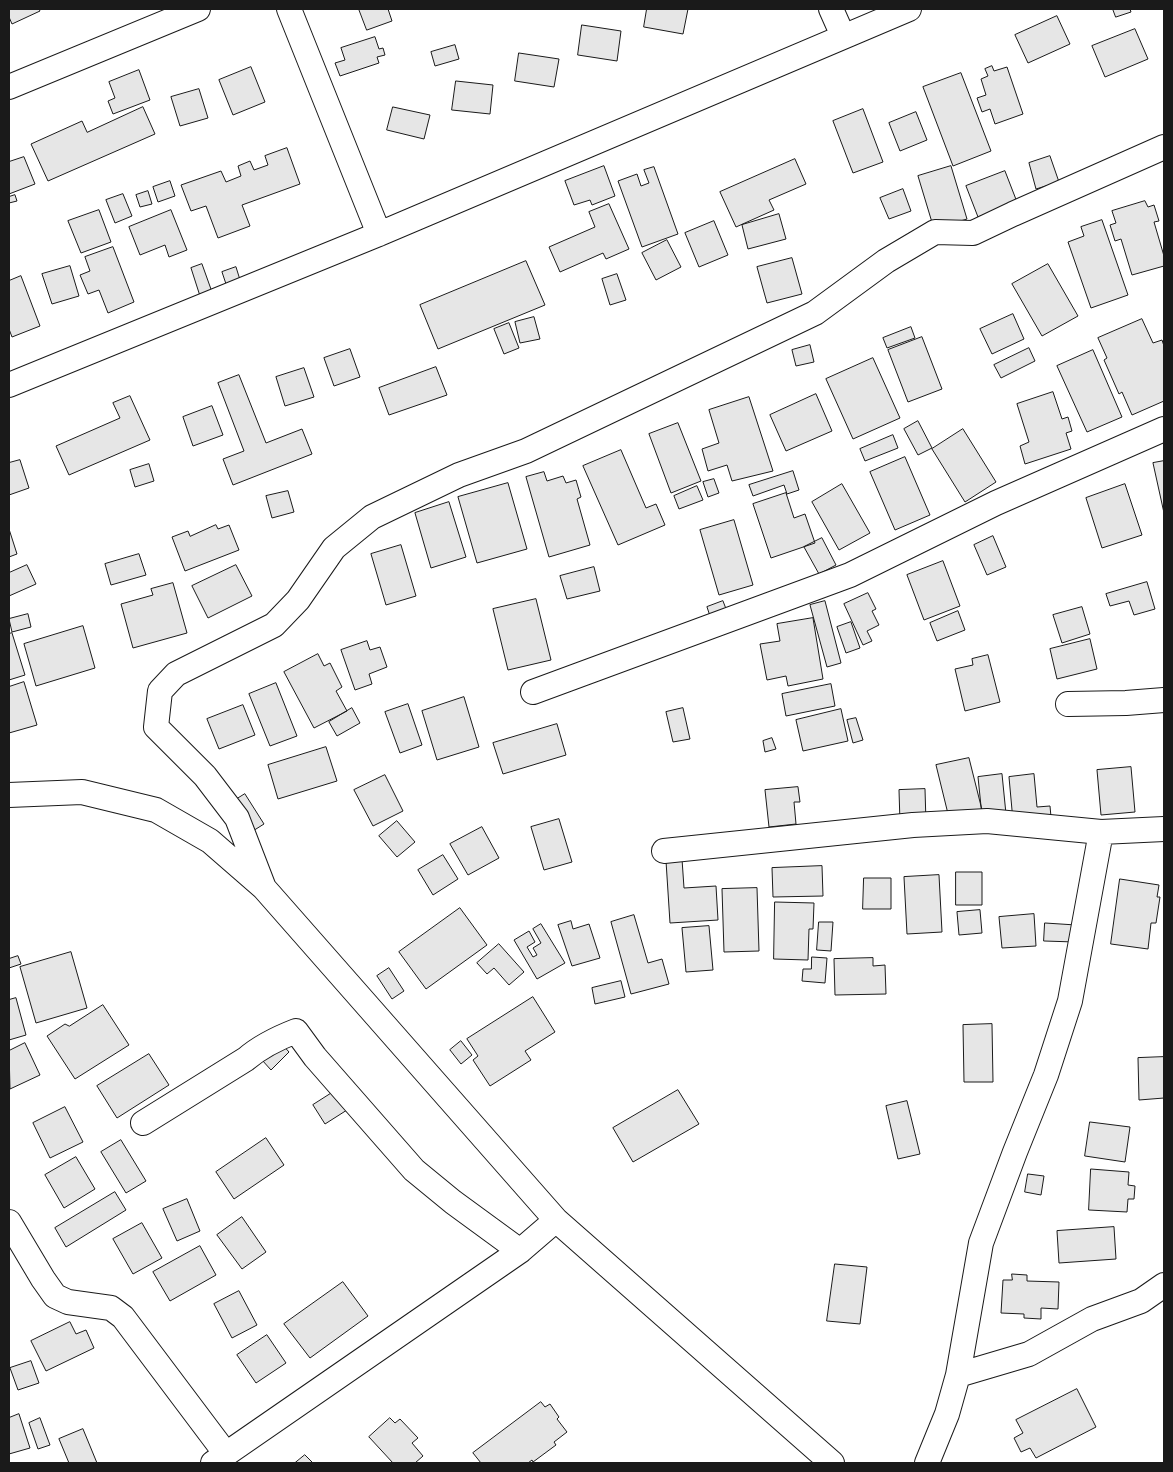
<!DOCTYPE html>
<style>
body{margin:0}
#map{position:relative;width:1173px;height:1472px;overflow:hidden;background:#fff;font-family:"Nunito Sans",sans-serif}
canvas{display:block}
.frame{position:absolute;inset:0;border:10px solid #1a1a1a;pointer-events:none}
</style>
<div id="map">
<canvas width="1173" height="1472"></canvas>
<div class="frame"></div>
</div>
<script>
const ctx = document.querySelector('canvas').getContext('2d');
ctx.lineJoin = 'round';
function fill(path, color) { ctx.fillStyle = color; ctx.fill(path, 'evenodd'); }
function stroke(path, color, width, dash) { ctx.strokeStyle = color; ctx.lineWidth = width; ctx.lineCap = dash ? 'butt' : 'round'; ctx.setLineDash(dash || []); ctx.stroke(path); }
const building = new Path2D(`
 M 9,9 L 39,9 L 40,11 L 12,24 L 9,17 Z
 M 359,9 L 388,9 L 392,21 L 367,30 Z
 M 647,9 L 688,9 L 683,34 L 644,27 Z
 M 1113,9 L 1130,9 L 1131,12 L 1116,17 Z
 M 1057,16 L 1070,44 L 1028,63 L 1015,35 Z
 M 582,25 L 621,31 L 617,61 L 578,55 Z
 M 1135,29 L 1148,59 L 1105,77 L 1092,46 Z
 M 375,37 L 379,49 L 383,48 L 385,55 L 377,57 L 379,63 L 340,76 L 335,63 L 345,60 L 341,48 Z
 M 455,45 L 459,59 L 435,66 L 431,52 Z
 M 519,53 L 559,59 L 554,87 L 515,81 Z
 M 992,66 L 994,71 L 1007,67 L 1023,114 L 995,124 L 990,109 L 982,112 L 977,98 L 986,95 L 981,79 L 988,76 L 985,69 Z
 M 251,67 L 265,102 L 233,115 L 219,80 Z
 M 139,70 L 150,100 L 113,114 L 108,101 L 115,98 L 109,82 Z
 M 961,73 L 991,151 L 953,166 L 923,87 Z
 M 456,81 L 493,85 L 490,114 L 452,110 Z
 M 199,89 L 208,118 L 180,126 L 171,97 Z
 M 143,107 L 155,134 L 48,181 L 31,144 L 82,121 L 87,132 Z
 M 393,107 L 430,115 L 424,139 L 387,130 Z
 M 863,109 L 883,162 L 853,173 L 833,121 Z
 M 916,112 L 927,140 L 900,151 L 889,123 Z
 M 287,148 L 300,184 L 242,205 L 250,226 L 218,238 L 206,206 L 191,211 L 181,185 L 221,171 L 226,182 L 241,176 L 238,166 L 250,161 L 254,170 L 268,165 L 265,156 Z
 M 1050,156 L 1059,182 L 1036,189 L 1029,163 Z
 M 24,157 L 35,184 L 9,194 L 9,162 Z
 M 795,159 L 806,184 L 769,200 L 774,210 L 736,227 L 720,192 Z
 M 604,166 L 615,196 L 592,205 L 590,200 L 574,205 L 565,181 Z
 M 951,166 L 967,219 L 934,229 L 918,176 Z
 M 654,167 L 678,234 L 642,247 L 618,181 L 637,174 L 641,186 L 649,183 L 644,170 Z
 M 1005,171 L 1017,202 L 978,217 L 966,186 Z
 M 170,181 L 175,196 L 158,202 L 153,187 Z
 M 903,189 L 911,211 L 889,219 L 880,198 Z
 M 148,191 L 152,204 L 140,207 L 136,195 Z
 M 123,194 L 132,216 L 115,223 L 106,200 Z
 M 15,195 L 17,201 L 9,203 L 9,197 Z
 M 1145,201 L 1148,207 L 1154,205 L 1159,221 L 1154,222 L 1164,256 L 1164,266 L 1132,275 L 1121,239 L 1115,241 L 1110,225 L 1116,223 L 1112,211 Z
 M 609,204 L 629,249 L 606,259 L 603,253 L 560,272 L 549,247 L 595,227 L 589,212 Z
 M 99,210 L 111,242 L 81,253 L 68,221 Z
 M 171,210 L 187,250 L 169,257 L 165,245 L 140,255 L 129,227 Z
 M 779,214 L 786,239 L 748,249 L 742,225 Z
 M 1102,220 L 1128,295 L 1091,308 L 1068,242 L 1084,236 L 1081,227 Z
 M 714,221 L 728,255 L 699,267 L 685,233 Z
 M 667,240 L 681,267 L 656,280 L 642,253 Z
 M 113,247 L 134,302 L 108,313 L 99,290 L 88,294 L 80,275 L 90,271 L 85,257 Z
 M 792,258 L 802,294 L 767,303 L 757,267 Z
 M 526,261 L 545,305 L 438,349 L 420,305 Z
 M 202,264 L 212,292 L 200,296 L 191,268 Z
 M 1048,264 L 1078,316 L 1042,336 L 1012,284 Z
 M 70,266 L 79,296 L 52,304 L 42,274 Z
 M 236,267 L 241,283 L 227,287 L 222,272 Z
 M 617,274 L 626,300 L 610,305 L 602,279 Z
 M 21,276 L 40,326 L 12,337 L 9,329 L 9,281 Z
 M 1013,314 L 1024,339 L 992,354 L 980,329 Z
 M 534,317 L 540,339 L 520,343 L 515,322 Z
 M 1142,319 L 1153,343 L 1162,340 L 1164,346 L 1164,401 L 1132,415 L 1122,392 L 1119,394 L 1104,360 L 1107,358 L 1098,338 Z
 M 509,323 L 519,348 L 504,354 L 494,329 Z
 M 911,327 L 915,338 L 887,348 L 883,338 Z
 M 922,337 L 942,389 L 908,402 L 888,350 Z
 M 810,345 L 814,362 L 796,366 L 792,350 Z
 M 1029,348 L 1035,361 L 1001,378 L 994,365 Z
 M 350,349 L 360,377 L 334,386 L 324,358 Z
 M 1093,350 L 1122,417 L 1087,432 L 1057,366 Z
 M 873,358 L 900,418 L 853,439 L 826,379 Z
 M 436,367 L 447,395 L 389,415 L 379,388 Z
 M 304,368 L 314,397 L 285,406 L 276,377 Z
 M 239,375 L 266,443 L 302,429 L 312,454 L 233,485 L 223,459 L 244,451 L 218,383 Z
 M 1053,392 L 1062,419 L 1068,417 L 1072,431 L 1066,433 L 1071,449 L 1025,464 L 1020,446 L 1029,442 L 1017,404 Z
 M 816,394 L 832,431 L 786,451 L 770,415 Z
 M 130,396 L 150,440 L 69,475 L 56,446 L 120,418 L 113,403 Z
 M 749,397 L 773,471 L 732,481 L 727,465 L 708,471 L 702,449 L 719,443 L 709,410 Z
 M 212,406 L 223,435 L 193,446 L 183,417 Z
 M 918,421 L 932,448 L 918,455 L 904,429 Z
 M 678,423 L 701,481 L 671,493 L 649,434 Z
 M 963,429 L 996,482 L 965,502 L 932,449 Z
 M 893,435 L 898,448 L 865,461 L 860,449 Z
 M 621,450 L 646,508 L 656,504 L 665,525 L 618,545 L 583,466 Z
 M 905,457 L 930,515 L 895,530 L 870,472 Z
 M 20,460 L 29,488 L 9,495 L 9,463 Z
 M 1164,461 L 1164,513 L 1153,463 Z
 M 149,464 L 154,481 L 135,487 L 130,470 Z
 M 793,471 L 799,490 L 787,494 L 784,485 L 753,496 L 749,485 Z
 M 544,472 L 547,481 L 563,476 L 566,483 L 576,480 L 581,497 L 577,499 L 590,545 L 549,557 L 526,477 Z
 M 714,479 L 719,493 L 708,497 L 703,482 Z
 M 508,483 L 527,549 L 477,563 L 458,497 Z
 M 842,484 L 870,533 L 839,550 L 812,502 Z
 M 1125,484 L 1142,535 L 1102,548 L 1086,498 Z
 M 697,486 L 703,500 L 679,509 L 674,496 Z
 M 288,491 L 294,512 L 272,518 L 266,496 Z
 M 786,493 L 794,518 L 805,514 L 815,543 L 771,558 L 753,504 Z
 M 449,502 L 466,557 L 431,568 L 415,513 Z
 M 734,520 L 753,585 L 719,595 L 700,530 Z
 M 216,525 L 218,529 L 229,525 L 239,550 L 185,571 L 172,537 L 188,531 L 190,536 Z
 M 9,529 L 17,554 L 9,557 Z
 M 993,536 L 1006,567 L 987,575 L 974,545 Z
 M 822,538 L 836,565 L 819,574 L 804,547 Z
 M 401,545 L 416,596 L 386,605 L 371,554 Z
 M 139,554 L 146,575 L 111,585 L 105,564 Z
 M 943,561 L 960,606 L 924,620 L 907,575 Z
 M 27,565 L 36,584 L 9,596 L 9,573 Z
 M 236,565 L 252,596 L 208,618 L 192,586 Z
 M 594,567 L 600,591 L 567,599 L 560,576 Z
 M 1147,582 L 1155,609 L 1134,615 L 1129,601 L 1110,606 L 1106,594 Z
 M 173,583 L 187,633 L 133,648 L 121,604 L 153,595 L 151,589 Z
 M 868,593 L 876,609 L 872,611 L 879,625 L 867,631 L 872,641 L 863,645 L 844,604 Z
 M 536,599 L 551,660 L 508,670 L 493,609 Z
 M 723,601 L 728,614 L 711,619 L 707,607 Z
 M 825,601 L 841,663 L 827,667 L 810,605 Z
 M 1082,607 L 1090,634 L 1062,643 L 1053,615 Z
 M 958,611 L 965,630 L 937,641 L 930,623 Z
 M 28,614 L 31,627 L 12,632 L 9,619 Z
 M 813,618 L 823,679 L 788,686 L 786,676 L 767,680 L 760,644 L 780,641 L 777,624 Z
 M 851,622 L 860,648 L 846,653 L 837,627 Z
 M 83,626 L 95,668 L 36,686 L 24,644 Z
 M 12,633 L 25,675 L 9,680 L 9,634 Z
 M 1090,639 L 1097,669 L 1057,679 L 1050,649 Z
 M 367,641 L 370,650 L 380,647 L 387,667 L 369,674 L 372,684 L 355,690 L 341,650 Z
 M 318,654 L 324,666 L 330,663 L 342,687 L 336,691 L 347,711 L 314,728 L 284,672 Z
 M 988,655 L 1000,702 L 965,711 L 955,669 L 973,665 L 972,659 Z
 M 24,682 L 37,725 L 9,733 L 9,687 Z
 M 276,683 L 297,736 L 270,746 L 249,694 Z
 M 831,684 L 835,706 L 786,716 L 782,694 Z
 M 464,697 L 479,747 L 437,760 L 422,711 Z
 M 408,704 L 422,745 L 400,753 L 385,712 Z
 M 243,705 L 255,735 L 219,749 L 207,719 Z
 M 352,708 L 360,723 L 337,736 L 329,722 Z
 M 683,708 L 690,739 L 673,742 L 666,712 Z
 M 841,709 L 848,741 L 803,751 L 796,720 Z
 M 856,718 L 863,740 L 853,743 L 847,720 Z
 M 557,724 L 566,755 L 503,774 L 493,743 Z
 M 772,738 L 776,749 L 765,752 L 763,741 Z
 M 326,747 L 337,781 L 278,799 L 268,765 Z
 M 969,758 L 983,814 L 950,822 L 936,765 Z
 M 1131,767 L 1135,812 L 1101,815 L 1097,770 Z
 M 1002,774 L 1006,814 L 982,816 L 978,777 Z
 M 1034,774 L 1037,807 L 1050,806 L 1051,817 L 1013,821 L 1009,777 Z
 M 385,775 L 403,811 L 373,826 L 354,790 Z
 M 798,787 L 800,802 L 794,802 L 796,824 L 769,827 L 765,790 Z
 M 925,789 L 926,823 L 900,823 L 899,790 Z
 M 245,794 L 264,824 L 248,834 L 229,804 Z
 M 559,819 L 572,862 L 544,870 L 531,827 Z
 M 397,821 L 415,842 L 397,857 L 379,836 Z
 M 482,827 L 499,858 L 468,875 L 450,844 Z
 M 443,855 L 458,879 L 433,895 L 418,870 Z
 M 682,859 L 684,888 L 716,886 L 718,920 L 670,923 L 666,861 Z
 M 822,866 L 823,896 L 773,897 L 772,868 Z
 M 956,872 L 982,872 L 982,905 L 956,905 Z
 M 939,875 L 942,932 L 907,934 L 904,877 Z
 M 864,878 L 891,878 L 891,909 L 863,909 Z
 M 1120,879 L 1159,885 L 1157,897 L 1160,897 L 1156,923 L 1151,923 L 1148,949 L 1111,944 Z
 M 757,888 L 759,951 L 724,952 L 722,889 Z
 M 775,902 L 814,903 L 813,929 L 809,929 L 808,960 L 774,959 Z
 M 460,908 L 487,945 L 426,989 L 399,952 Z
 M 980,910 L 982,933 L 959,935 L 957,912 Z
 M 1034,914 L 1036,946 L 1002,948 L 999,917 Z
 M 634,915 L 648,963 L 662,959 L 669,984 L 631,994 L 611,922 Z
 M 571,921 L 573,929 L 589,924 L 600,958 L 572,966 L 558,925 Z
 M 819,922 L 833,922 L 831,951 L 817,950 Z
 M 1045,923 L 1076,925 L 1075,942 L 1044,941 Z
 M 541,924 L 565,963 L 537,979 L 514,940 L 529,931 L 535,942 L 527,947 L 533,957 L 537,955 L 533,948 L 541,943 L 533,929 Z
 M 709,926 L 713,970 L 686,972 L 682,928 Z
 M 499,944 L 524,972 L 509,985 L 494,968 L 487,974 L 477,963 Z
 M 71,952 L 87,1008 L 36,1023 L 20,967 Z
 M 18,956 L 21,964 L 9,968 L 9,959 Z
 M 812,957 L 827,958 L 825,983 L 802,981 L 803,969 L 811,969 Z
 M 873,958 L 873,966 L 885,965 L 886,994 L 835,995 L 834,959 Z
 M 389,968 L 404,991 L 392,999 L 377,976 Z
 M 621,981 L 625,997 L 595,1004 L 592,988 Z
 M 533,997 L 555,1032 L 525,1051 L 531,1060 L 490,1086 L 473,1060 L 478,1056 L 467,1039 Z
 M 16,998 L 26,1035 L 9,1040 L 9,1000 Z
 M 103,1005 L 129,1045 L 75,1079 L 47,1036 L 65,1024 L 69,1026 Z
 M 992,1024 L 993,1082 L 964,1082 L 963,1025 Z
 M 461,1041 L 472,1055 L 461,1064 L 450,1050 Z
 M 25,1043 L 40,1075 L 10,1089 L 9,1051 Z
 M 281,1043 L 289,1052 L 271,1070 L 262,1060 Z
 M 149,1054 L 169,1085 L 117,1118 L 97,1086 Z
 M 1164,1057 L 1164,1098 L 1139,1100 L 1138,1058 Z
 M 678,1090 L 699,1124 L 633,1162 L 613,1128 Z
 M 335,1091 L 347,1110 L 325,1124 L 313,1105 Z
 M 907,1101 L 920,1154 L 898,1159 L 886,1106 Z
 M 65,1107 L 83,1142 L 50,1158 L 33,1123 Z
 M 1090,1122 L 1130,1127 L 1125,1162 L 1085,1156 Z
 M 266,1138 L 284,1165 L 234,1199 L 216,1172 Z
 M 121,1140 L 146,1181 L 126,1193 L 101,1152 Z
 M 76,1157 L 95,1189 L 64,1208 L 45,1175 Z
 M 1091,1169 L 1129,1172 L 1128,1185 L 1135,1186 L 1134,1199 L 1128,1199 L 1127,1212 L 1089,1210 Z
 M 1028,1174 L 1044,1176 L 1041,1195 L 1025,1192 Z
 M 115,1192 L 126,1210 L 66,1247 L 55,1228 Z
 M 187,1199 L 200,1231 L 177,1241 L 163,1209 Z
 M 242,1217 L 266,1252 L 242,1269 L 217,1235 Z
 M 142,1223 L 162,1258 L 133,1274 L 113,1239 Z
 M 1114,1227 L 1116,1259 L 1059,1263 L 1057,1231 Z
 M 200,1246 L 216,1275 L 170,1301 L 153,1272 Z
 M 835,1264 L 867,1267 L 860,1324 L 827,1321 Z
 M 1012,1274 L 1027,1275 L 1027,1281 L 1059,1282 L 1058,1309 L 1041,1308 L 1041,1319 L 1024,1318 L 1024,1314 L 1001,1313 L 1003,1280 L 1012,1280 Z
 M 343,1282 L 368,1316 L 310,1358 L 284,1324 Z
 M 239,1291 L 257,1325 L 232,1338 L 214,1304 Z
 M 70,1322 L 76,1334 L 86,1330 L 94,1348 L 46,1371 L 31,1341 Z
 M 267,1335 L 286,1363 L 256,1383 L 237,1355 Z
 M 31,1361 L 39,1383 L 18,1390 L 10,1368 Z
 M 1077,1389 L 1096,1427 L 1036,1458 L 1030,1448 L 1021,1452 L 1014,1438 L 1023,1433 L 1016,1420 Z
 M 541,1402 L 545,1407 L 550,1404 L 559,1417 L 557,1419 L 567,1432 L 554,1442 L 556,1445 L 533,1462 L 532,1460 L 528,1463 L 481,1463 L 473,1453 Z
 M 19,1414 L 30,1448 L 9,1454 L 9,1418 Z
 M 40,1418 L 50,1445 L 38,1449 L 29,1423 Z
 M 390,1418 L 395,1423 L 400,1419 L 418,1438 L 412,1443 L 423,1456 L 415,1463 L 393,1463 L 369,1437 Z
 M 83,1429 L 97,1463 L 69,1463 L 59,1439 Z
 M 305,1455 L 313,1463 L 295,1463 Z`);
const street = new Path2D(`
 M 289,9 L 379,234
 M 831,9 L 843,36
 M 9,87 L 198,9
 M 9,385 L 379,234 L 909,9
 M 533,692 L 850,575 L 996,503 L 1164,429
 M 1068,704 L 1126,703 L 1164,700
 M 9,795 L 82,792 L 156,810 L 210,841 L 264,888 L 556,1220 L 832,1463
 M 664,851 L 913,825 L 987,821 L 1101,832 L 1164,829
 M 264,888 L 237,818 L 205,776 L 156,727 L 160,691 L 176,674 L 274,625 L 298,600 L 334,548 L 372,517 L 459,475 L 526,451 L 815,313 L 886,261 L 935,232 L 973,233 L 1013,214 L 1164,147
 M 143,1123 L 246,1059 C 261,1046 278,1038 296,1031 L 315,1057 L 414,1170 L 453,1202 L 520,1251
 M 9,1222 L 43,1279 L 55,1296 L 68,1302 L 111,1308 L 123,1317 L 226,1454
 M 958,1375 L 1029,1354 L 1092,1319 L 1141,1301 L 1164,1285
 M 213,1463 L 520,1251 L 556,1220
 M 927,1463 L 947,1414 L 958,1375 L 981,1243 L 1015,1152 L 1046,1075 L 1070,1001 L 1101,832`);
fill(building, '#e6e6e6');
stroke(building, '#1a1a1a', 1);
stroke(street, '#1a1a1a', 26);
stroke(street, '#fff', 24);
</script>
